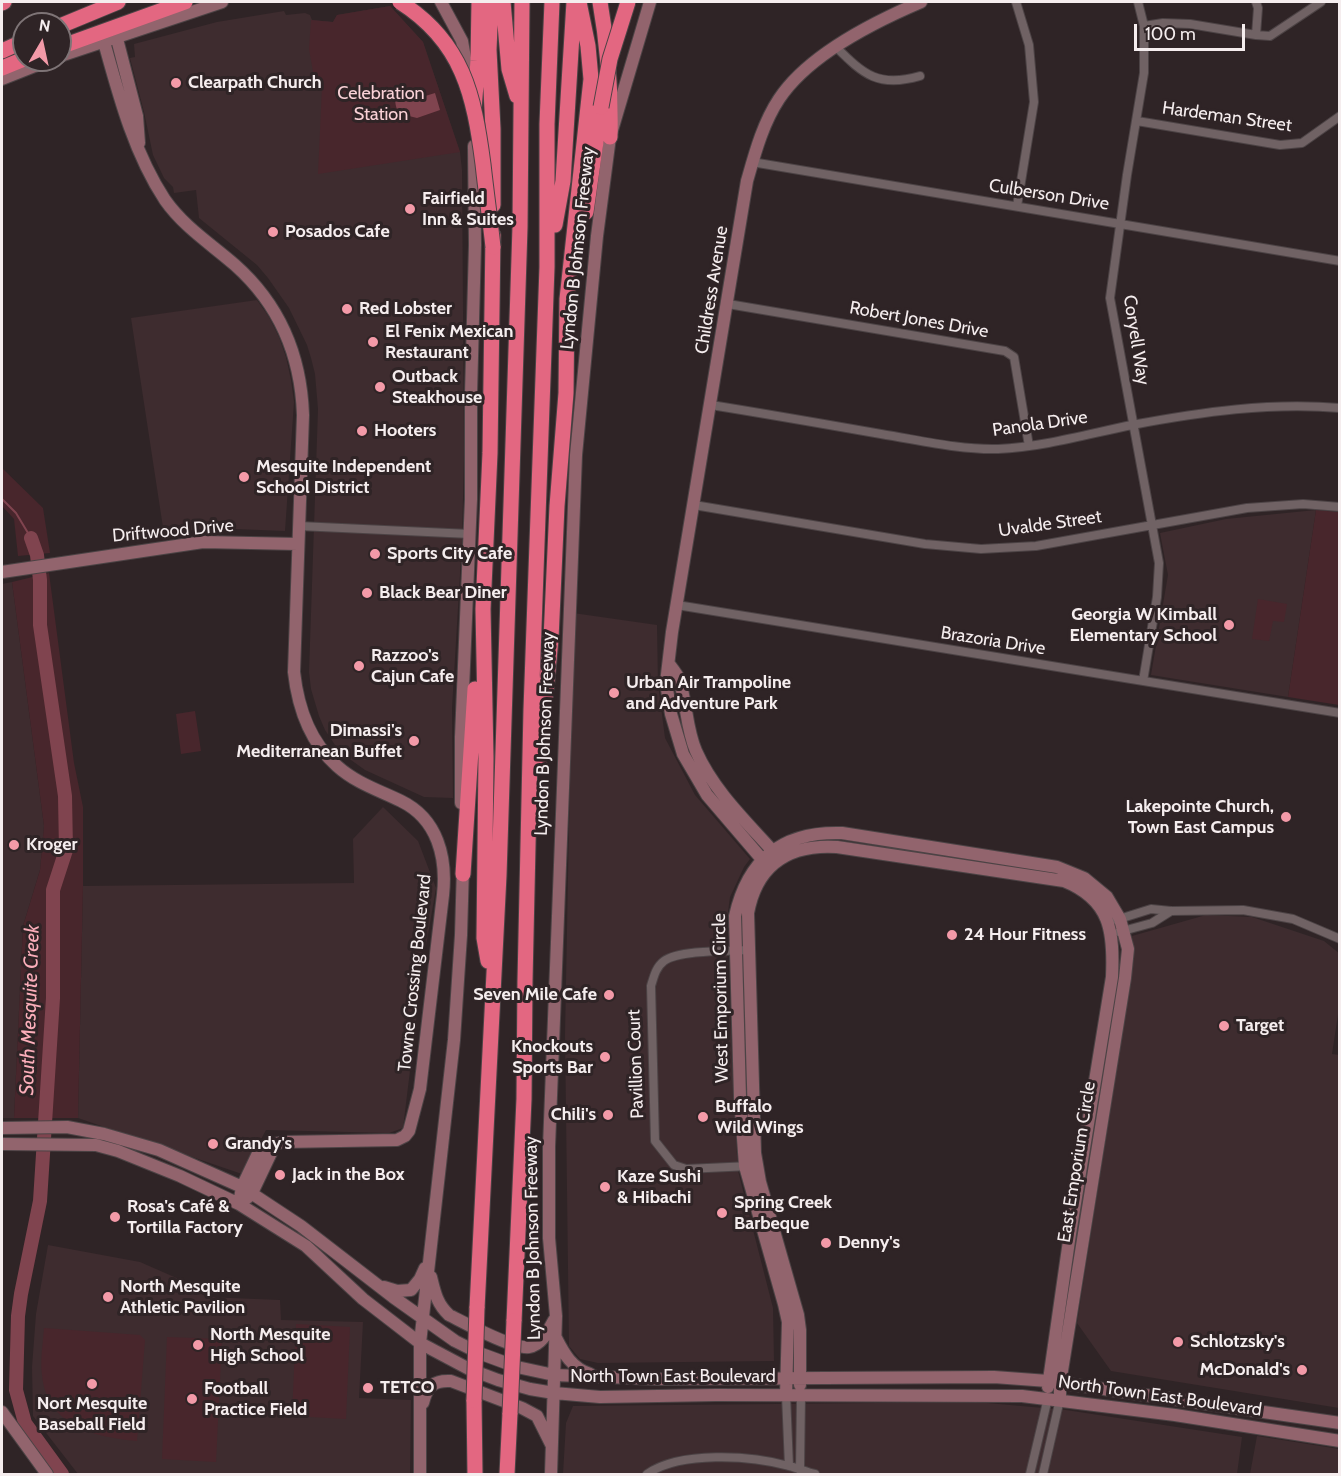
<!DOCTYPE html>
<meta charset="utf-8">
<style>
body{margin:0}
#map{position:relative;width:1341px;height:1476px;overflow:hidden;background:#2f2426;font-family:Cabin,sans-serif}
canvas{display:block}
.frame{position:absolute;inset:0;border:3px solid #f5edee;pointer-events:none}
.north{position:absolute;left:12px;top:12px;width:60px;height:60px;box-sizing:border-box;background:#2f2426;border:2px solid #7e7476;border-radius:50%;rotate:9deg;font-size:16px;font-weight:700;line-height:24px;text-align:center;color:#f5edee}
.north::after{content:'';display:block;margin:auto;width:21px;height:27px;background:#f39aa8;clip-path:polygon(50% 0,100% 100%,50% 72%,0 100%)}
.scale{position:absolute;left:1134px;top:24px;width:111px;height:27px;box-sizing:border-box;border:3px solid #f5edee;border-top:0;padding-left:8px;font-size:18px;line-height:21px;white-space:nowrap;color:#f5edee;-webkit-text-stroke:4px #2f2426;paint-order:stroke}
</style>
<div id="map">
<canvas width="1341" height="1476"></canvas>
<div class="frame"></div>
<div class="north">N</div>
<div class="scale">100 m</div>
</div>
<script>
const ctx = document.querySelector('canvas').getContext('2d');
ctx.lineJoin = 'round';
function fill(path, color) { ctx.fillStyle = color; ctx.fill(path, 'evenodd'); }
function stroke(path, color, width, dash) { ctx.strokeStyle = color; ctx.lineWidth = width; ctx.lineCap = dash ? 'butt' : 'round'; ctx.setLineDash(dash || []); ctx.stroke(path); }
function label(font, color, halo, rows, align = 'center') {
  ctx.font = font + ' Cabin,sans-serif'; ctx.lineWidth = 6; ctx.setLineDash([]); ctx.textBaseline = 'middle'; ctx.strokeStyle = halo; ctx.fillStyle = color; for (const [text, x, y, turn = 0] of rows) {
    ctx.save(); ctx.translate(x, y); ctx.rotate((+turn || 0) * Math.PI / 180); ctx.textAlign = isNaN(turn) ? turn : align; if (halo) ctx.strokeText(text, 0, 0); ctx.fillText(text, 0, 0); ctx.restore();
  }
}
const built = new Path2D(`
 M 390,6 L 423,42 L 460,152 L 462,170 L 464,453 L 462,541 L 452,708 L 453,798 L 424,797 L 365,770 L 344,755 L 337,748 L 325,730 L 319,716 L 311,689 L 309,672 L 318,409 L 315,374 L 311,358 L 307,345 L 289,308 L 268,278 L 257,265 L 199,218 L 196,190 L 174,193 L 173,187 L 164,178 L 153,155 L 144,112 L 130,58 L 135,57 L 134,44 L 217,22 L 284,11 L 286,15 L 305,13 L 310,15 L 312,20 L 333,22 L 337,15 Z
 M 257,300 L 269,317 L 279,337 L 286,357 L 291,380 L 294,402 L 285,531 L 210,528 L 164,534 L 131,318 Z
 M 1316,510 L 1288,697 L 1151,675 L 1168,575 L 1160,533 L 1226,519 Z
 M 12,582 L 44,826 L 40,870 L 23,926 L 14,1118 L 2,1118 L 2,584 Z
 M 573,613 L 657,625 L 658,684 L 665,738 L 695,795 L 750,859 L 744,867 L 730,897 L 726,927 L 735,1124 L 738,1171 L 773,1308 L 774,1361 L 598,1363 L 580,1359 L 569,1346 L 565,1035 Z
 M 383,807 L 418,841 L 436,888 L 423,964 L 403,1128 L 389,1133 L 266,1130 L 242,1174 L 78,1118 L 83,886 L 354,883 L 353,839 Z
 M 1206,915 L 1252,917 L 1324,941 L 1340,954 L 1339,1008 L 1332,1054 L 1340,1055 L 1339,1408 L 1111,1371 L 1077,1323 L 1134,959 L 1132,936 Z
 M 48,1245 L 140,1262 L 188,1283 L 206,1297 L 280,1300 L 281,1320 L 363,1322 L 359,1398 L 411,1400 L 410,1474 L 78,1474 L 33,1416 L 32,1367 L 36,1314 Z
 M 976,1402 L 1066,1410 L 1242,1437 L 1237,1474 L 563,1474 L 566,1423 L 573,1406 Z
 M 1257,1436 L 1339,1449 L 1339,1474 L 1250,1474 Z`);
const green = new Path2D(`
 M 390,6 L 423,42 L 460,152 L 318,174 L 322,87 L 315,83 L 309,49 L 311,20 L 333,22 L 337,15 Z
 M 2,468 L 43,508 L 50,553 L 18,556 L 14,519 L 2,506 Z
 M 1316,510 L 1339,512 L 1339,705 L 1288,697 Z
 M 49,573 L 74,763 L 83,807 L 83,886 L 78,1118 L 14,1118 L 23,926 L 40,870 L 44,826 L 12,582 Z
 M 1258,599 L 1287,604 L 1284,622 L 1273,621 L 1269,641 L 1252,639 Z
 M 195,711 L 201,751 L 181,754 L 176,714 Z
 M 296,1324 L 350,1327 L 346,1419 L 292,1416 Z
 M 44,1328 L 140,1335 L 145,1340 L 137,1441 C 94,1437 47,1426 42,1375 C 40,1360 43,1343 44,1328 Z
 M 167,1337 L 222,1339 L 216,1462 L 162,1459 Z`);
const water = new Path2D(`
 M 408,92 L 422,97 L 435,93 L 440,110 L 417,118 L 409,116 L 410,114 L 407,113 L 406,116 C 396,113 396,107 395,100 Z`);
const stream = new Path2D(`
 M 2,499 L 16,513 L 31,538`);
const river = new Path2D(`
 M 31,538 L 37,555 L 40,580 L 40,625 L 65,796 L 66,850 L 53,890 L 53,998 L 40,1201 L 21,1294 L 18,1316 L 16,1390 L 25,1423 L 62,1474`);
const street = new Path2D(`
 M 1016,2 L 1029,45 L 1034,102 L 1017,206
 M 1138,2 L 1144,26 L 1144,73 L 1127,175 L 1110,298 L 1159,563 L 1157,597 L 1143,681
 M 1144,26 L 1163,23 L 1190,24 L 1256,35 L 1270,36 L 1321,2
 M 1256,35 L 1258,8 L 1256,2
 M 836,47 C 864,75 879,88 920,76
 M 1137,121 L 1280,145 L 1302,143 L 1340,116
 M 752,162 L 1340,261
 M 728,304 L 1005,351 L 1014,357 L 1029,446
 M 711,405 C 767,414 824,424 881,434 C 919,440 959,450 998,449 C 1043,447 1088,434 1132,425 C 1201,412 1270,402 1340,408
 M 694,505 L 925,544 L 981,549 L 1036,546 L 1247,508 L 1303,504 L 1340,507
 M 299,526 L 470,534
 M 677,605 L 1340,713
 M 1116,920 L 1151,909 L 1171,911 L 1243,910 L 1293,919 L 1340,939
 M 1119,932 L 1152,923 L 1171,911
 M 748,950 C 728,951 679,950 664,961 C 656,967 654,976 651,986 L 655,1141 L 674,1165 L 686,1169 L 750,1166
 M 786,1395 L 789,1466
 M 800,1470 L 801,1395
 M 647,1474 C 680,1451 750,1455 789,1466 C 798,1468 806,1472 815,1474
 M 1030,1474 L 1048,1398
 M 1043,1474 L 1060,1399`);
const secondary = new Path2D(`
 M 441,2 L 462,41 L 469,81
 M 117,39 L 137,116 L 139,143
 M 104,42 C 119,96 134,153 165,200 C 184,227 211,244 235,265 C 280,305 301,357 303,415 L 294,672 C 298,708 309,741 337,766 C 356,783 378,790 401,801 C 438,819 447,858 443,895 L 420,1089 L 409,1131 L 405,1136 L 397,1140 L 283,1142 L 261,1147 L 242,1187 L 239,1204
 M 60,56 L 222,2
 M 2,79 L 50,60
 M 2,572 L 203,542 L 298,544
 M 669,664 C 672,668 677,674 679,679 C 687,703 686,728 696,751 C 714,792 749,824 778,857
 M 461,803 L 461,737 L 471,499 L 471,394 L 475,245 L 474,146
 M 766,864 L 707,795 L 683,754 L 671,714 L 666,683 L 672,632 L 747,181 C 755,153 763,123 779,99 C 808,55 874,22 921,2
 M 2,1128 L 67,1127 L 104,1134 L 159,1150 L 242,1187 L 301,1226 L 393,1297 L 455,1341 L 479,1353 L 517,1367 L 554,1375 L 657,1379 L 994,1377 L 1048,1381 L 1340,1423
 M 2,1144 L 96,1145 L 118,1151 L 180,1176 L 239,1204 L 306,1246 L 363,1299 L 420,1343 L 469,1369 L 498,1380 L 530,1389 L 554,1393 L 600,1397 L 716,1395 L 1022,1396 L 1175,1415 L 1340,1441
 M 247,1198 L 252,1193 L 271,1153 L 269,1146
 M 431,1277 C 435,1293 437,1304 449,1315 C 465,1323 514,1350 529,1347 C 542,1345 548,1331 554,1320
 M 384,1287 L 397,1291 L 411,1290 L 420,1279 L 425,1268
 M 556,1338 C 564,1354 572,1368 590,1374
 M 800,1385 L 800,1330 L 798,1315 L 760,1182 L 755,1153 L 748,913 C 757,864 790,844 837,847 L 1064,881 C 1111,900 1114,932 1112,977 L 1070,1234 L 1048,1387
 M 786,1395 L 788,1322 L 784,1304 L 745,1166 L 740,1097 L 735,916 C 748,858 783,831 842,833 L 1057,867 L 1084,878 L 1107,897 L 1120,919 L 1128,949 L 1125,978 L 1060,1383 L 1060,1399
 M 423,1403 C 427,1386 434,1380 451,1381 L 522,1408 L 537,1416 L 551,1444
 M 2,1412 L 47,1474
 M 420,1474 L 420,1343 L 454,1040 L 461,935 L 463,866
 M 551,1474 L 556,1316 L 549,1238 L 549,1147 L 576,455 L 597,236 L 610,137 L 650,2`);
const highway = new Path2D(`
 M 491,2 L 489,50 L 493,129 L 493,205
 M 503,2 L 509,69 L 517,96
 M 600,2 C 608,47 611,91 610,137
 M 2,3 L 4,2
 M 60,26 L 118,2
 M 60,47 L 185,2
 M 2,51 L 24,41
 M 2,68 L 24,59
 M 474,109 L 478,61 L 479,2
 M 586,212 L 601,107
 M 555,225 L 563,181 L 574,2
 M 539,763 L 551,639 L 557,506 L 566,393 L 567,299 L 591,79 L 588,46 L 579,2
 M 463,874 L 475,689
 M 488,961 L 484,938 L 486,758 L 483,609 L 490,453 L 493,235
 M 477,1308 L 499,875 L 520,227 L 522,2
 M 514,1321 L 524,1099 L 525,981 L 531,710 L 547,267 L 547,124 L 552,2
 M 474,1400 L 475,1474
 M 507,1474 L 510,1413`);
const highwayBridge = new Path2D(`
 M 400,2 C 463,42 474,95 483,164 C 486,192 490,219 493,247
 M 601,107 L 610,59 L 628,2
 M 474,1400 L 477,1308
 M 510,1413 L 514,1321`);
const markers = [
 [176,83,6,"#f39aa8"],
 [410,209,6,"#f39aa8"],
 [273,232,6,"#f39aa8"],
 [347,309,6,"#f39aa8"],
 [373,342,6,"#f39aa8"],
 [380,387,6,"#f39aa8"],
 [362,431,6,"#f39aa8"],
 [244,477,6,"#f39aa8"],
 [375,554,6,"#f39aa8"],
 [367,593,6,"#f39aa8"],
 [1229,625,6,"#f39aa8"],
 [359,666,6,"#f39aa8"],
 [614,693,6,"#f39aa8"],
 [414,741,6,"#f39aa8"],
 [1286,817,6,"#f39aa8"],
 [14,845,6,"#f39aa8"],
 [952,935,6,"#f39aa8"],
 [609,995,6,"#f39aa8"],
 [1224,1026,6,"#f39aa8"],
 [605,1057,6,"#f39aa8"],
 [608,1115,6,"#f39aa8"],
 [703,1117,6,"#f39aa8"],
 [213,1144,6,"#f39aa8"],
 [280,1175,6,"#f39aa8"],
 [605,1187,6,"#f39aa8"],
 [722,1213,6,"#f39aa8"],
 [115,1217,6,"#f39aa8"],
 [826,1243,6,"#f39aa8"],
 [108,1297,6,"#f39aa8"],
 [1178,1342,6,"#f39aa8"],
 [198,1345,6,"#f39aa8"],
 [1302,1370,6,"#f39aa8"],
 [92,1384,6,"#f39aa8"],
 [368,1388,6,"#f39aa8"],
 [192,1399,6,"#f39aa8"]
];
const poiNames = [
 ["Clearpath Church",188,83],
 ["Fairfield",422,199],
 ["Inn & Suites",422,220],
 ["Posados Cafe",285,232],
 ["Red Lobster",359,309],
 ["El Fenix Mexican",385,332],
 ["Restaurant",385,353],
 ["Outback",392,377],
 ["Steakhouse",392,398],
 ["Hooters",374,431],
 ["Mesquite Independent",256,467],
 ["School District",256,488],
 ["Sports City Cafe",387,554],
 ["Black Bear Diner",379,593],
 ["Georgia W Kimball",1217,615,"right"],
 ["Elementary School",1217,636,"right"],
 ["Razzoo's",371,656],
 ["Cajun Cafe",371,677],
 ["Urban Air Trampoline",626,683],
 ["and Adventure Park",626,704],
 ["Dimassi's",402,731,"right"],
 ["Mediterranean Buffet",402,752,"right"],
 ["Lakepointe Church,",1274,807,"right"],
 ["Town East Campus",1274,828,"right"],
 ["Kroger",26,845],
 ["24 Hour Fitness",964,935],
 ["Seven Mile Cafe",597,995,"right"],
 ["Target",1236,1026],
 ["Knockouts",593,1047,"right"],
 ["Sports Bar",593,1068,"right"],
 ["Buffalo",715,1107],
 ["Wild Wings",715,1128],
 ["Chili's",596,1115,"right"],
 ["Grandy's",225,1144],
 ["Jack in the Box",292,1175],
 ["Kaze Sushi",617,1177],
 ["& Hibachi",617,1198],
 ["Spring Creek",734,1203],
 ["Barbeque",734,1224],
 ["Rosa's Café &",127,1207],
 ["Tortilla Factory",127,1228],
 ["Denny's",838,1243],
 ["North Mesquite",120,1287],
 ["Athletic Pavilion",120,1308],
 ["North Mesquite",210,1335],
 ["High School",210,1356],
 ["Schlotzsky's",1190,1342],
 ["McDonald's",1290,1370,"right"],
 ["TETCO",380,1388],
 ["Football",204,1389],
 ["Practice Field",204,1410],
 ["Nort Mesquite",92,1404,"center"],
 ["Baseball Field",92,1425,"center"]
];
const parkNames = [
 ["Celebration",381,94],
 ["Station",381,115]
];
const streetNames = [
 ["Hardeman Street",1227,117,8],
 ["Culberson Drive",1049,195,9],
 ["Lyndon B Johnson Freeway",578,248,-84],
 ["Childress Avenue",712,290,-81],
 ["Robert Jones Drive",919,320,10],
 ["Coryell Way",1136,340,81],
 ["Panola Drive",1040,424,-8],
 ["Uvalde Street",1050,524,-8],
 ["Driftwood Drive",173,531,-5],
 ["Brazoria Drive",993,641,9],
 ["Lyndon B Johnson Freeway",545,734,-88],
 ["Towne Crossing Boulevard",415,973,-84],
 ["West Emporium Circle",721,998,-91],
 ["Pavillion Court",636,1064,-92],
 ["East Emporium Circle",1077,1162,-81],
 ["Lyndon B Johnson Freeway",533,1238,-91],
 ["North Town East Boulevard",673,1377],
 ["North Town East Boulevard",1160,1396,8]
];
const waterNames = [
 ["South Mesquite Creek",30,1010,-88]
];
fill(built, '#3e2c2f');
fill(green, '#48262c');
fill(water, '#80444f');
stroke(stream, '#80444f', 2);
stroke(river, '#80444f', 14);
stroke(street, '#4c4345', 10);
stroke(secondary, '#4c4345', 14);
stroke(highway, '#4c4345', 17);
stroke(street, '#706264', 8);
stroke(secondary, '#92646d', 12);
stroke(highway, '#e36781', 15);
stroke(highwayBridge, '#4c4345', 17, []);
stroke(highwayBridge, '#e36781', 15);
for (const [x, y, r, color] of markers) { const dot = new Path2D(); dot.arc(x, y, r, 0, 2 * Math.PI); ctx.fillStyle = color; ctx.fill(dot); stroke(dot, '#2f2426', 2); }
label('bold 18px', '#f5edee', '#2f2426', poiNames, 'left');
label('18px', '#f9d1d6', '#2f2426', parkNames);
label('18px', '#f5edee', '#2f2426', streetNames);
label('italic 20px', '#fbaeba', '#2f2426', waterNames);
</script>
